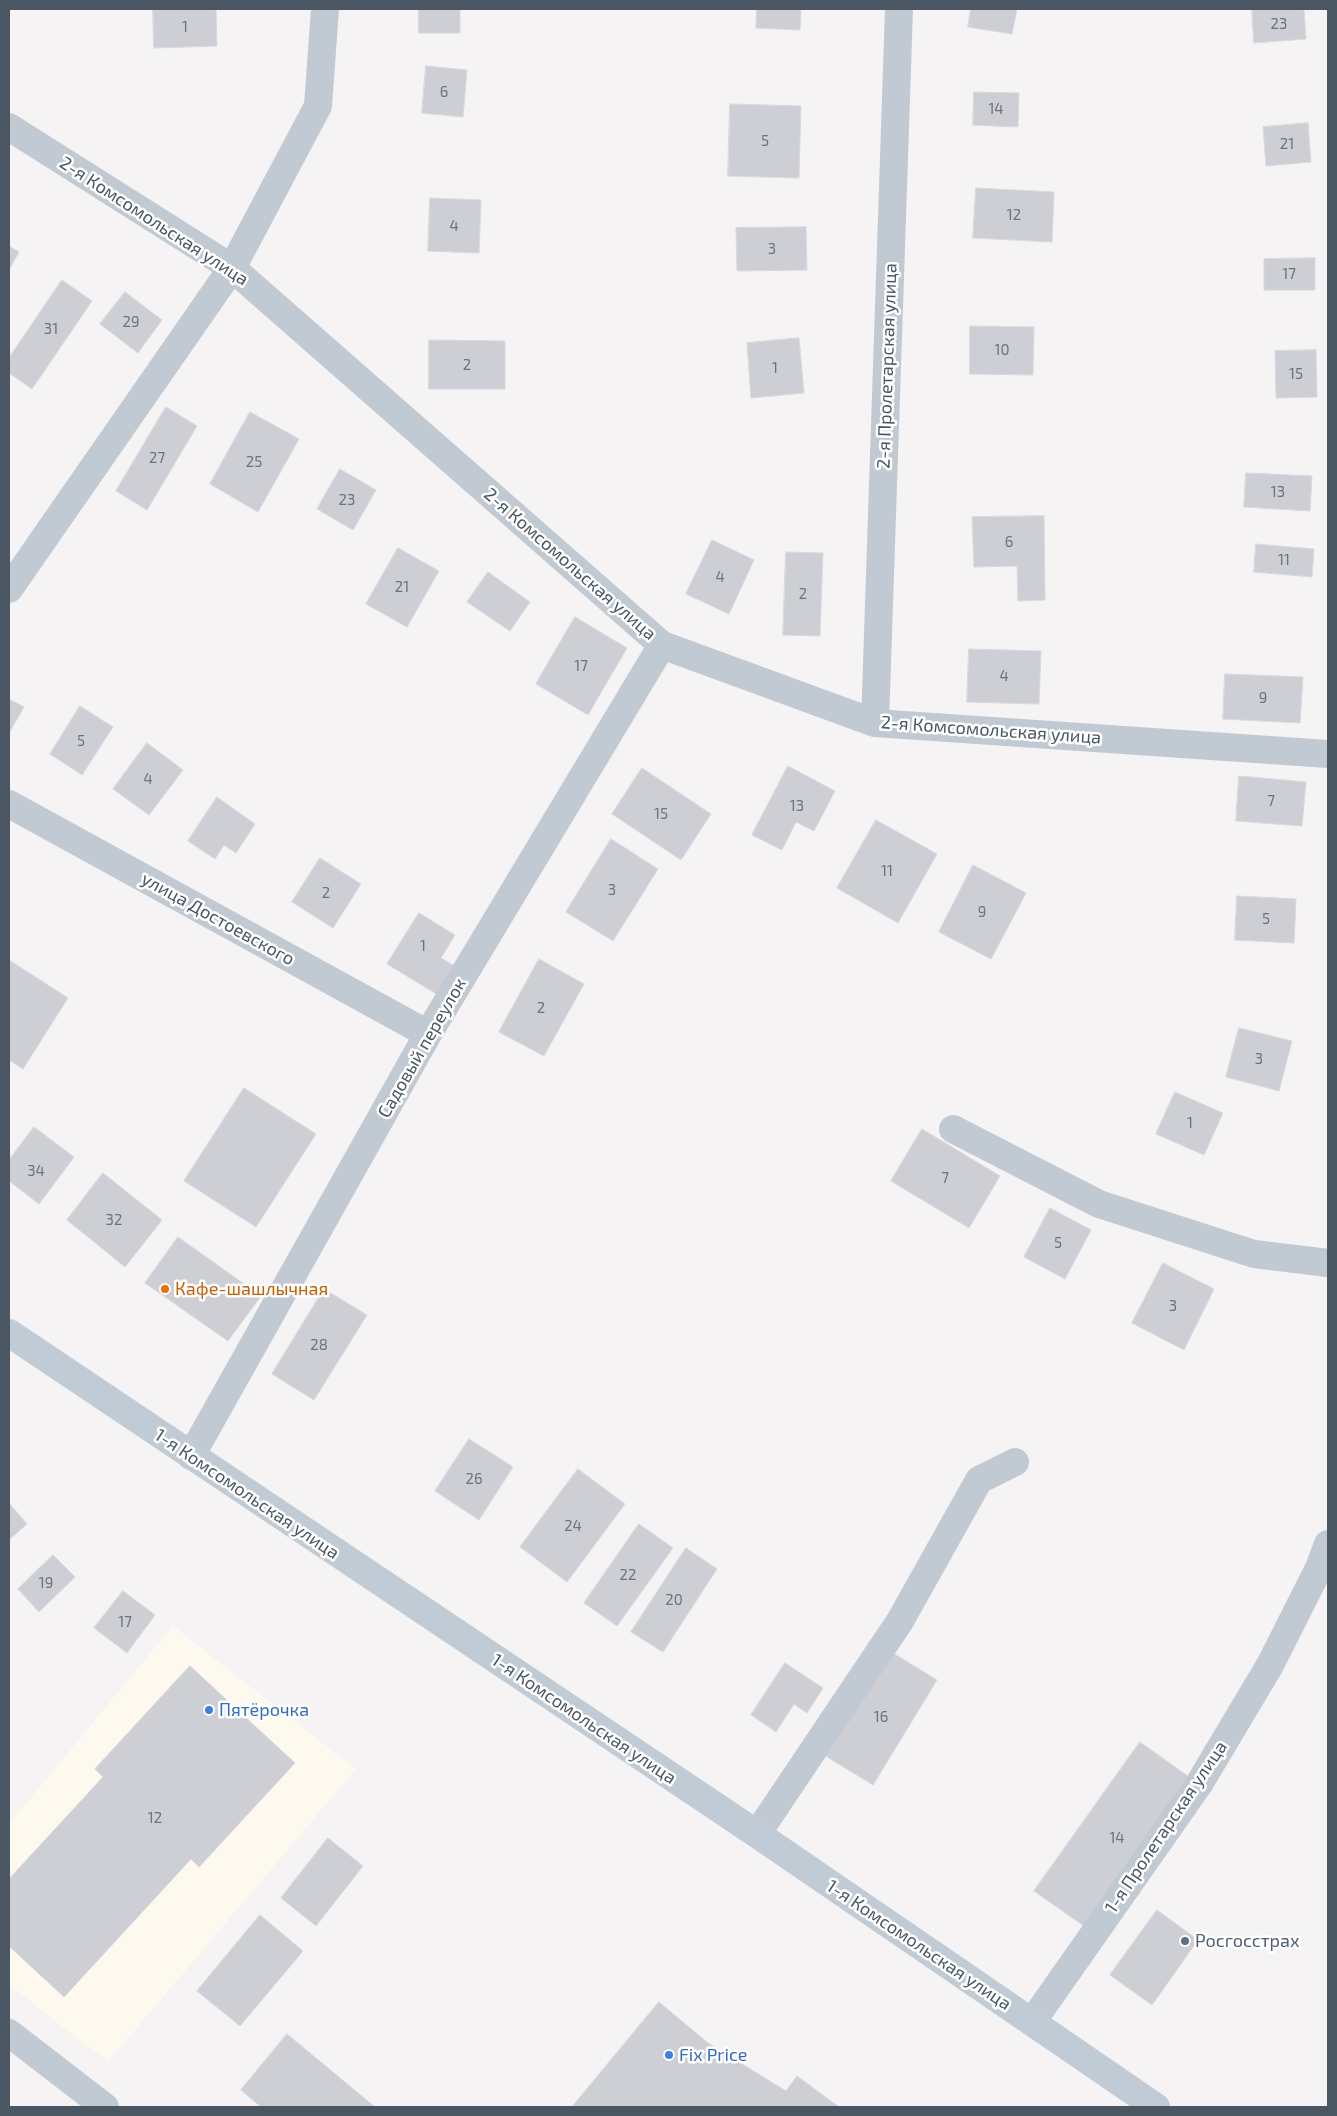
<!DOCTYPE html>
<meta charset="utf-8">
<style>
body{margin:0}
#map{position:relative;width:1337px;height:2116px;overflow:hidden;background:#f5f3f3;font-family:"Exo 2",sans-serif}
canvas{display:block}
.frame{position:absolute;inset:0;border:10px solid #4a5661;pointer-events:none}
</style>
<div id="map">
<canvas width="1337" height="2116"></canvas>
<div class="frame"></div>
</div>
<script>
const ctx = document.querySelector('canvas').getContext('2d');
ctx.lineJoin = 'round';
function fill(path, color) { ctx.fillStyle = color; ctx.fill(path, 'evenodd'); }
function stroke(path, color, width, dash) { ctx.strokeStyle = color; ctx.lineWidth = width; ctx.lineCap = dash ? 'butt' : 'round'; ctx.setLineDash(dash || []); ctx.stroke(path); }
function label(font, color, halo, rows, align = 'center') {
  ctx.font = font + ' "Exo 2",sans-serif'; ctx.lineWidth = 5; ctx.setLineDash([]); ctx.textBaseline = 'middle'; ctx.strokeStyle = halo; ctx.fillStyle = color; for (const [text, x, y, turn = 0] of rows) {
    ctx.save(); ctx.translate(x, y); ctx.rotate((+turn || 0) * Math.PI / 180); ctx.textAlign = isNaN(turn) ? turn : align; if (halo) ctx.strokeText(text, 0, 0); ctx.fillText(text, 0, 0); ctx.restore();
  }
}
const commercial = new Path2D(`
 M 173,1626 L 356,1769 L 108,2062 L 9,1985 L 9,1824 Z`);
const building = new Path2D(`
 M 153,9 L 216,9 L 217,46 L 154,48 Z
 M 419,9 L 460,9 L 460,33 L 419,33 Z
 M 757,9 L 801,9 L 800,30 L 756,28 Z
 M 971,9 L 1017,9 L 1012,34 L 968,27 Z
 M 1252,9 L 1304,9 L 1306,39 L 1254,43 Z
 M 426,66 L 467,70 L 463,117 L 422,113 Z
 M 974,92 L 1019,93 L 1018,127 L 973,125 Z
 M 730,104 L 801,106 L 799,178 L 728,176 Z
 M 1308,123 L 1311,162 L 1266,166 L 1263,127 Z
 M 976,188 L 1054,192 L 1052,242 L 973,238 Z
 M 430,198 L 481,200 L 479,253 L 428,251 Z
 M 806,227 L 807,270 L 737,271 L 736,228 Z
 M 9,246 L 19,252 L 9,270 Z
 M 1315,258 L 1315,290 L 1264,290 L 1264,259 Z
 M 62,280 L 92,301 L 32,389 L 9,373 L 9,358 Z
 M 125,292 L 162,320 L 138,353 L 100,324 Z
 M 970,326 L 1034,327 L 1033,375 L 970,374 Z
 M 799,338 L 804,393 L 751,398 L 747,343 Z
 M 429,340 L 505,341 L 505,389 L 429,389 Z
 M 1316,350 L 1317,397 L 1276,398 L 1275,351 Z
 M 166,407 L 197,426 L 147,510 L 116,491 Z
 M 250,412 L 299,439 L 258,512 L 210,484 Z
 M 340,469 L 376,490 L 353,530 L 317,509 Z
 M 1246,473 L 1312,476 L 1310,511 L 1244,507 Z
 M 1044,516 L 1045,600 L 1018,601 L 1017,566 L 974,567 L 972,517 Z
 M 712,540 L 754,560 L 729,614 L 686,594 Z
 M 1256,544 L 1314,549 L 1312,577 L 1254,572 Z
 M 398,548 L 439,571 L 407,627 L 366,604 Z
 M 786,552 L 823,553 L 820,636 L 783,635 Z
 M 488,572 L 530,602 L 510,631 L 467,602 Z
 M 575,617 L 627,648 L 588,715 L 536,684 Z
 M 969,649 L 1041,651 L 1039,704 L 967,702 Z
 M 1225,674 L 1303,677 L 1300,723 L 1223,719 Z
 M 9,699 L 24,707 L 9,733 Z
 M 80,706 L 113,727 L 82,775 L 50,754 Z
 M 147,743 L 183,770 L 149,815 L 113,789 Z
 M 788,766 L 835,791 L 814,831 L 796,822 L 782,850 L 752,835 Z
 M 642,768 L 711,814 L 681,860 L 612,814 Z
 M 1239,776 L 1306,782 L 1302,826 L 1236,821 Z
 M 217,797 L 255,824 L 236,853 L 224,845 L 215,859 L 188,841 Z
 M 876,820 L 937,854 L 898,923 L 837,888 Z
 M 611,839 L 658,869 L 613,941 L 566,912 Z
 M 320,858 L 361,884 L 333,928 L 292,902 Z
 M 973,865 L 1026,893 L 991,959 L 939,932 Z
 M 1237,896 L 1296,899 L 1294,943 L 1235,940 Z
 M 419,913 L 455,935 L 441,958 L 465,972 L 448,1001 L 387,964 Z
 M 539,959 L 584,984 L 544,1056 L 499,1032 Z
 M 9,960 L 68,998 L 23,1069 L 9,1060 Z
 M 1239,1028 L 1292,1041 L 1279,1091 L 1226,1077 Z
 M 244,1088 L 316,1134 L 256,1227 L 184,1181 Z
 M 1175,1092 L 1223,1113 L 1204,1155 L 1156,1134 Z
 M 34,1127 L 74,1157 L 39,1204 L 9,1181 L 9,1160 Z
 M 922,1129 L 1000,1176 L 969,1228 L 891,1181 Z
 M 103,1173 L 162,1220 L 125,1267 L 67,1220 Z
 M 1050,1208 L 1091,1230 L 1065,1279 L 1024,1257 Z
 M 178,1237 L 261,1296 L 228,1341 L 145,1283 Z
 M 1163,1263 L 1214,1289 L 1184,1350 L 1132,1323 Z
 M 324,1289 L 367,1315 L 314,1400 L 272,1374 Z
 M 469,1439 L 513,1467 L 479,1520 L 435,1491 Z
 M 578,1469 L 625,1504 L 567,1582 L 520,1547 Z
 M 9,1503 L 27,1524 L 9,1540 Z
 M 639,1524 L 673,1548 L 617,1626 L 584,1603 Z
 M 686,1548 L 717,1569 L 663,1652 L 631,1632 Z
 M 53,1555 L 75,1577 L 39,1612 L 18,1589 Z
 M 123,1591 L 155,1615 L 127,1653 L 94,1628 Z
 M 888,1650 L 937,1680 L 873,1785 L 824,1755 Z
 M 785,1663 L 823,1688 L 807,1713 L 794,1704 L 776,1732 L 751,1715 Z
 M 190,1666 L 295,1763 L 199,1867 L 191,1859 L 64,1997 L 9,1946 L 9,1879 L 103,1777 L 95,1769 Z
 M 1140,1742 L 1199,1784 L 1094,1933 L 1034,1891 Z
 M 328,1838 L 363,1866 L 316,1926 L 281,1898 Z
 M 1157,1910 L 1198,1940 L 1152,2005 L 1110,1975 Z
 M 260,1915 L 303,1951 L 240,2026 L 197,1991 Z
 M 659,2002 L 708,2043 L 786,2091 L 797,2076 L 839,2107 L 572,2107 Z
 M 287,2034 L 375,2107 L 261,2107 L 241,2090 Z`);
const minor = new Path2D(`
 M 9,127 L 232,268 L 662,645 L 875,723 L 1328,754
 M 9,589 L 232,268 L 318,106 L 325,9
 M 875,723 L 899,9
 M 9,804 L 428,1034
 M 953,1129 L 1099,1204 L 1254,1254 L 1328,1263
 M 191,1456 L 428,1034 L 662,645
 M 757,1834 L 900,1621 L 979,1480 L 1015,1462
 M 1032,2022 L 1199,1784 L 1270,1665 L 1319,1568 L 1328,1544
 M 9,2033 L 105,2107`);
const secondary = new Path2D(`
 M 9,1333 L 757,1834 L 1156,2107`);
const markers = [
 [165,1289,5,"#e8710a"],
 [209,1710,5,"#3f7fe0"],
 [1185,1941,5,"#5c6f8a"],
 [669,2055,5,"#3f7fe0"]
];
const numberNames = [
 ["23",1279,24],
 ["1",185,27],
 ["6",444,92],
 ["14",996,109],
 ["5",765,141],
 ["21",1287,144],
 ["12",1014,215],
 ["4",454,226],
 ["3",772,249],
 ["17",1289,274],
 ["29",131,322],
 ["31",51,329],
 ["10",1002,350],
 ["2",467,365],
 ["1",775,368],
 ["15",1296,374],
 ["27",157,458],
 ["25",254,462],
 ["13",1278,492],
 ["23",347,500],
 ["6",1009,542],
 ["11",1284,560],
 ["4",720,577],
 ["21",402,587],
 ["2",803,594],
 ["17",581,666],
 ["4",1004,676],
 ["9",1263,698],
 ["5",81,741],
 ["4",148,779],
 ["7",1271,801],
 ["13",797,806],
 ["15",661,814],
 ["11",887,871],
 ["3",612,890],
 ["2",326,893],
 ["9",982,912],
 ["5",1266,919],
 ["1",423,946],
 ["2",541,1008],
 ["3",1259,1059],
 ["1",1190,1123],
 ["34",36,1171],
 ["7",945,1178],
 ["32",114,1220],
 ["5",1058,1243],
 ["3",1173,1306],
 ["28",319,1345],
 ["26",474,1479],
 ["24",573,1526],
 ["22",628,1575],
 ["19",46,1583],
 ["20",674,1600],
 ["17",125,1622],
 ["16",881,1717],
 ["12",155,1818],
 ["14",1117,1838]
];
const streetNames = [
 ["2-я Комсомольская улица",154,221,33],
 ["2-я Пролетарская улица",887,366,-88],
 ["2-я Комсомольская улица",570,564,41],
 ["2-я Комсомольская улица",991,730,4],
 ["улица Достоевского",218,919,29],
 ["Садовый переулок",422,1048,-60],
 ["1-я Комсомольская улица",247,1494,34],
 ["1-я Комсомольская улица",584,1719,34],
 ["1-я Пролетарская улица",1166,1827,-56],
 ["1-я Комсомольская улица",919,1945,34]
];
const foodNames = [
 ["Кафе-шашлычная",175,1289]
];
const shopNames = [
 ["Пятёрочка",219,1710],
 ["Fix Price",679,2055]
];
const serviceNames = [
 ["Росгосстрах",1195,1941]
];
fill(commercial, '#fdf9ef');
fill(building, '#cdcfd5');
stroke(building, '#d7d9de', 1);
stroke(minor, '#c1cad2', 28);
stroke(secondary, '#c1cbd6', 28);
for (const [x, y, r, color] of markers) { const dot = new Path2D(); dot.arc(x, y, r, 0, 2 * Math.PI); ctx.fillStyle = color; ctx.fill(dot); stroke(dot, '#fff', 2); }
label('15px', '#6b747e', null, numberNames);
label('18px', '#4a5661', '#fff', streetNames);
label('18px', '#c56008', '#fff', foodNames, 'left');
label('18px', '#366cbe', '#fff', shopNames, 'left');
label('18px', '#4e5e75', '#fff', serviceNames, 'left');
</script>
